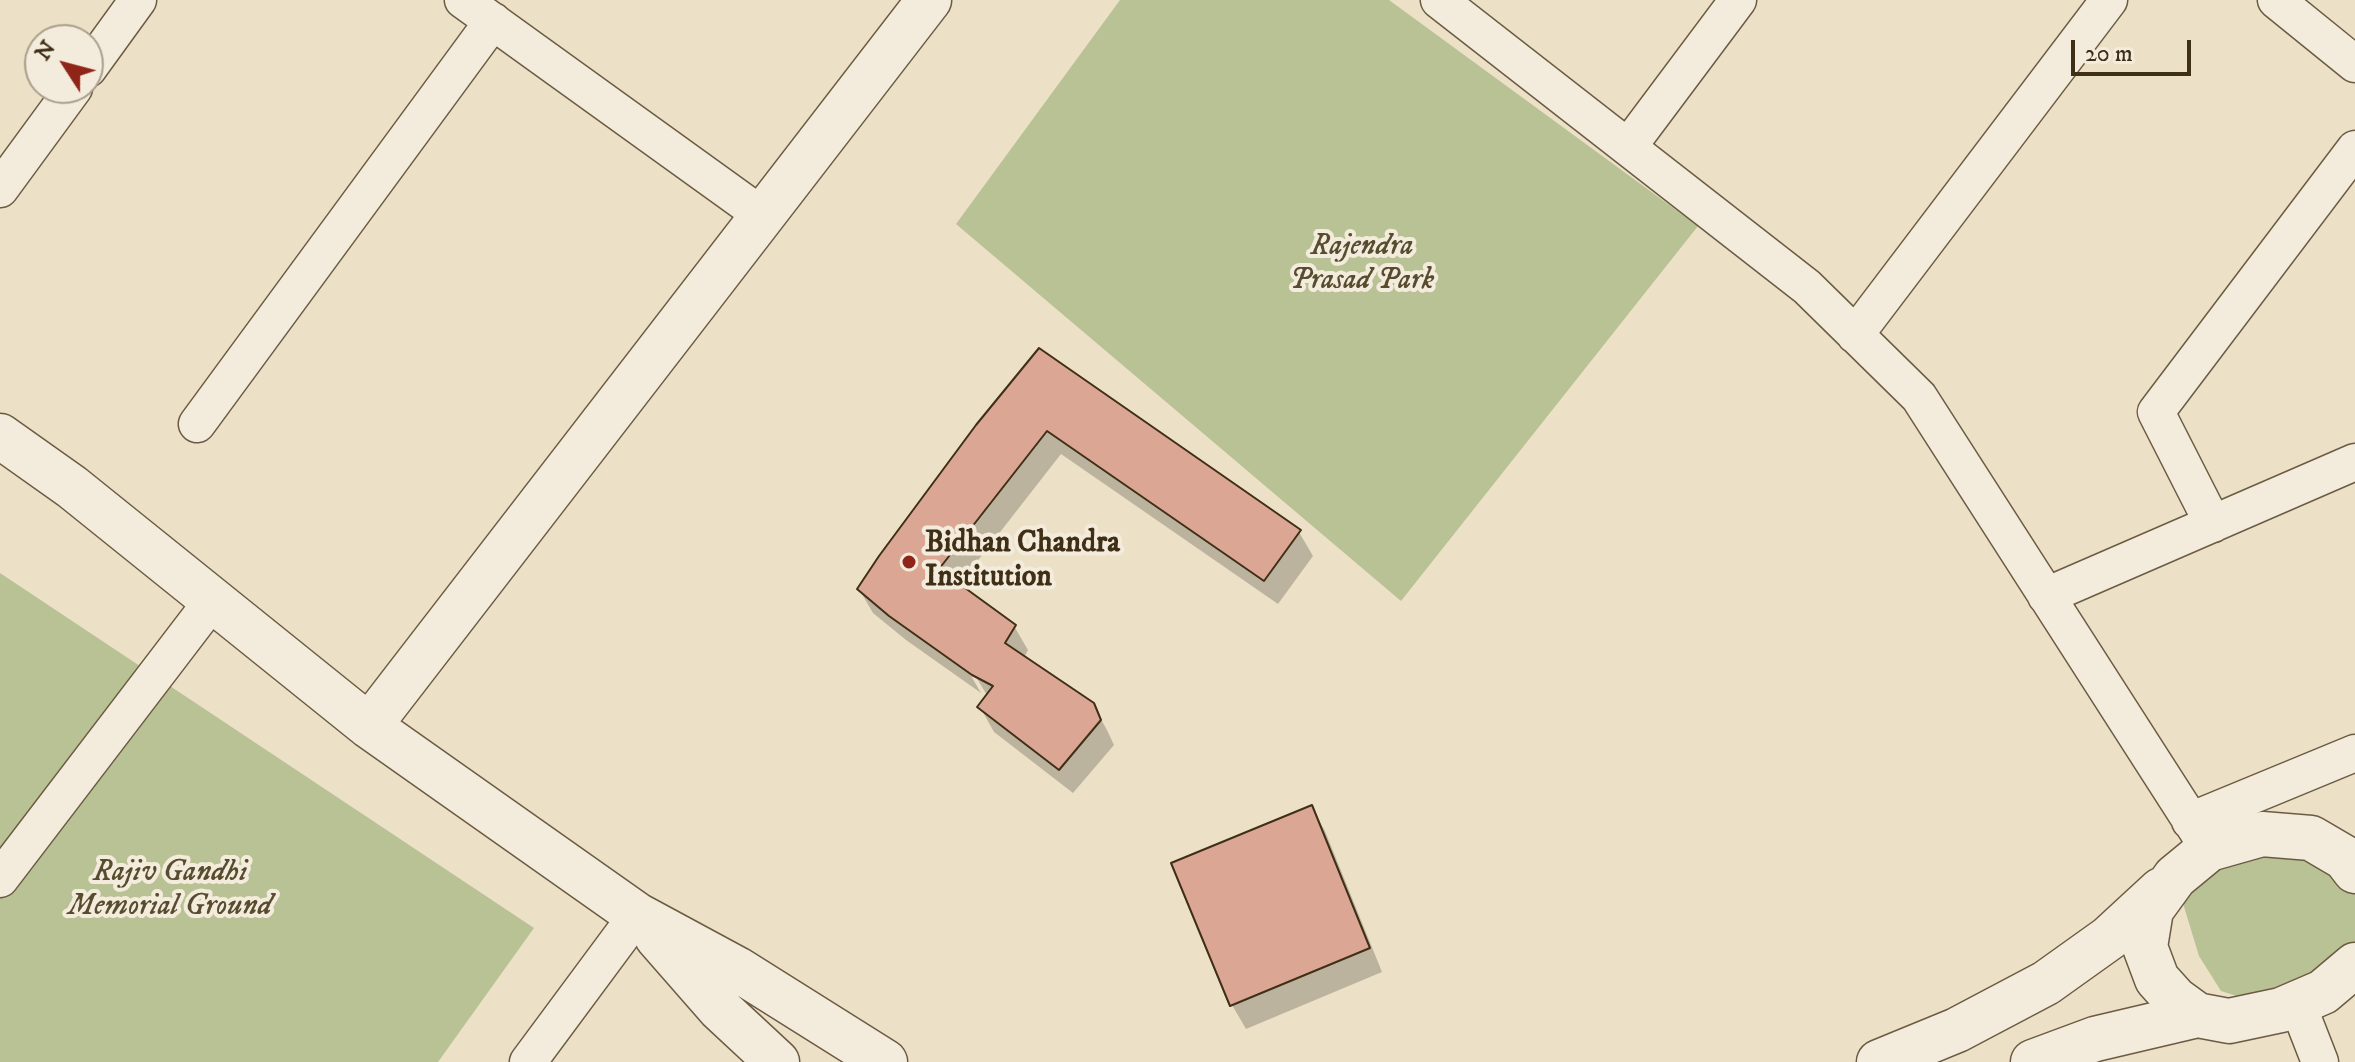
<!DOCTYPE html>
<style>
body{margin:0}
#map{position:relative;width:2355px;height:1062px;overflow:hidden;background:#ece0c7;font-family:"IM FELL DW Pica",serif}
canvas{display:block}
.north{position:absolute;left:24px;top:24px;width:80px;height:80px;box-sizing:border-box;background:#f3ebdb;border:2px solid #aba08d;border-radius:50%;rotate:306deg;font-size:22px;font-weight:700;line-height:32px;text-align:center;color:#402f17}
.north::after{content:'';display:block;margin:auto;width:28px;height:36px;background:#8f2418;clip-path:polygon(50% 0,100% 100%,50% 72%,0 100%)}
.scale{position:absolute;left:2071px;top:40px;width:120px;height:36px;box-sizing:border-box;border:4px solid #402f17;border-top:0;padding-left:10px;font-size:24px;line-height:28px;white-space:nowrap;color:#402f17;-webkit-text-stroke:6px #f3ebdb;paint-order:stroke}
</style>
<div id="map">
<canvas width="2355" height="1062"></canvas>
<div class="north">N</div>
<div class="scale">20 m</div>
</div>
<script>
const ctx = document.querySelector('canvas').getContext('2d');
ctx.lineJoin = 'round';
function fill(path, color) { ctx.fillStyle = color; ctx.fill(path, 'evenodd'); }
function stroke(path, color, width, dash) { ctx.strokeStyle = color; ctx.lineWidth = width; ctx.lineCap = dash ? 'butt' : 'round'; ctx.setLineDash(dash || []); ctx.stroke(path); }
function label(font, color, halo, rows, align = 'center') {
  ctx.font = font + ' "IM FELL DW Pica",serif'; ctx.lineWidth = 8; ctx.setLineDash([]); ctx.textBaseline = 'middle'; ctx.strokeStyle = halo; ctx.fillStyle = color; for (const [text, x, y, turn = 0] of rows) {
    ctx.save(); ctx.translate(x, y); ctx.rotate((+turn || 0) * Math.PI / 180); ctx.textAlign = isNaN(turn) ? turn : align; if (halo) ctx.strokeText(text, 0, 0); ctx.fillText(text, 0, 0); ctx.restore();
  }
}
const green = new Path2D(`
 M 1120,0 L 1389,0 L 1698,226 L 1401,601 L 956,224 Z
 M 0,573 L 534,928 L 438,1062 L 0,1062 Z
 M 2311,838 L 2355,893 L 2355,944 L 2281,1010 L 2221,991 L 2199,956 L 2175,877 Z`);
const shadow = new Path2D(`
 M 1040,351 L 1299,532 L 1313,556 L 1278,604 L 1061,454 L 958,586 L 1014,626 L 1028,650 L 1024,658 L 1093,705 L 1107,730 L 1114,745 L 1073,793 L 994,732 L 980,707 L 988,697 L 969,665 L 966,667 L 981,693 L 906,640 L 873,613 L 859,589 Z
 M 1311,807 L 1325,831 L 1382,972 L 1246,1029 L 1232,1005 Z`);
const building = new Path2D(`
 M 1039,348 L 1301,530 L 1264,581 L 1047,431 L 939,569 L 1016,625 L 1005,643 L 1094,703 L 1101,720 L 1059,770 L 977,707 L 993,686 L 972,675 L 889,616 L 857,589 L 879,556 L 976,425 Z
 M 1312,805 L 1370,948 L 1230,1006 L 1171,863 Z`);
const minor = new Path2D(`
 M 463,0 L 763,216
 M 1439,0 L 1807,287 L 1919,397 L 2209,849
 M 2276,0 L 2355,64
 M 88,69 L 138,0
 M 1628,147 L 1738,0
 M 0,189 L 74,88
 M 1855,335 L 2109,0
 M 197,424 L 493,21
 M 2213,524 L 2156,412 L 2355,149
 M 2046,596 L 2355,462
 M 2190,821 L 2355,753
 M 0,879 L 213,600
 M 2297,1003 L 2320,1062
 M 528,1062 L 637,915`);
const tertiary = new Path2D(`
 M 0,436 L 72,487 L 369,726 L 637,915 L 737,969 L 885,1062
 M 369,726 L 929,0
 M 2355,871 L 2345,858 L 2311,838 L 2262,834 L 2209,849 L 2175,877 L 2151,910 L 2145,947 L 2157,979 L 2175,999 L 2197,1015 L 2229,1021 L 2281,1010 L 2323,992 L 2355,965
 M 657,937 L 720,1009 L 777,1062
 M 1879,1062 L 1957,1030 L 2046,983 L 2109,938 L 2161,890
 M 2033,1062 L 2095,1039 L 2197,1015`);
const markers = [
 [909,562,8,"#8f2418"]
];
const parkNames = [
 ["Rajendra",1362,248],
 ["Prasad Park",1362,282],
 ["Rajiv Gandhi",170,874],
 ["Memorial Ground",170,908]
];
const poiNames = [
 ["Bidhan Chandra",925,545],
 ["Institution",925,579]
];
fill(green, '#b9c294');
fill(shadow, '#0003');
fill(building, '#dba794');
stroke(building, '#402f17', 2);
stroke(minor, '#6b5b43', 39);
stroke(tertiary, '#6b5b43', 47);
stroke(minor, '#f3ebdb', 36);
stroke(tertiary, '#f3ebdb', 44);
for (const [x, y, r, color] of markers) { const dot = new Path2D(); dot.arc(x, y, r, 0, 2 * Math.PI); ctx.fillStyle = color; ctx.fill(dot); stroke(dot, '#f3ebdb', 3); }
label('italic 30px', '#584c30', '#f3ebdb', parkNames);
label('bold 30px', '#402f17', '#f3ebdb', poiNames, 'left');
</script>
